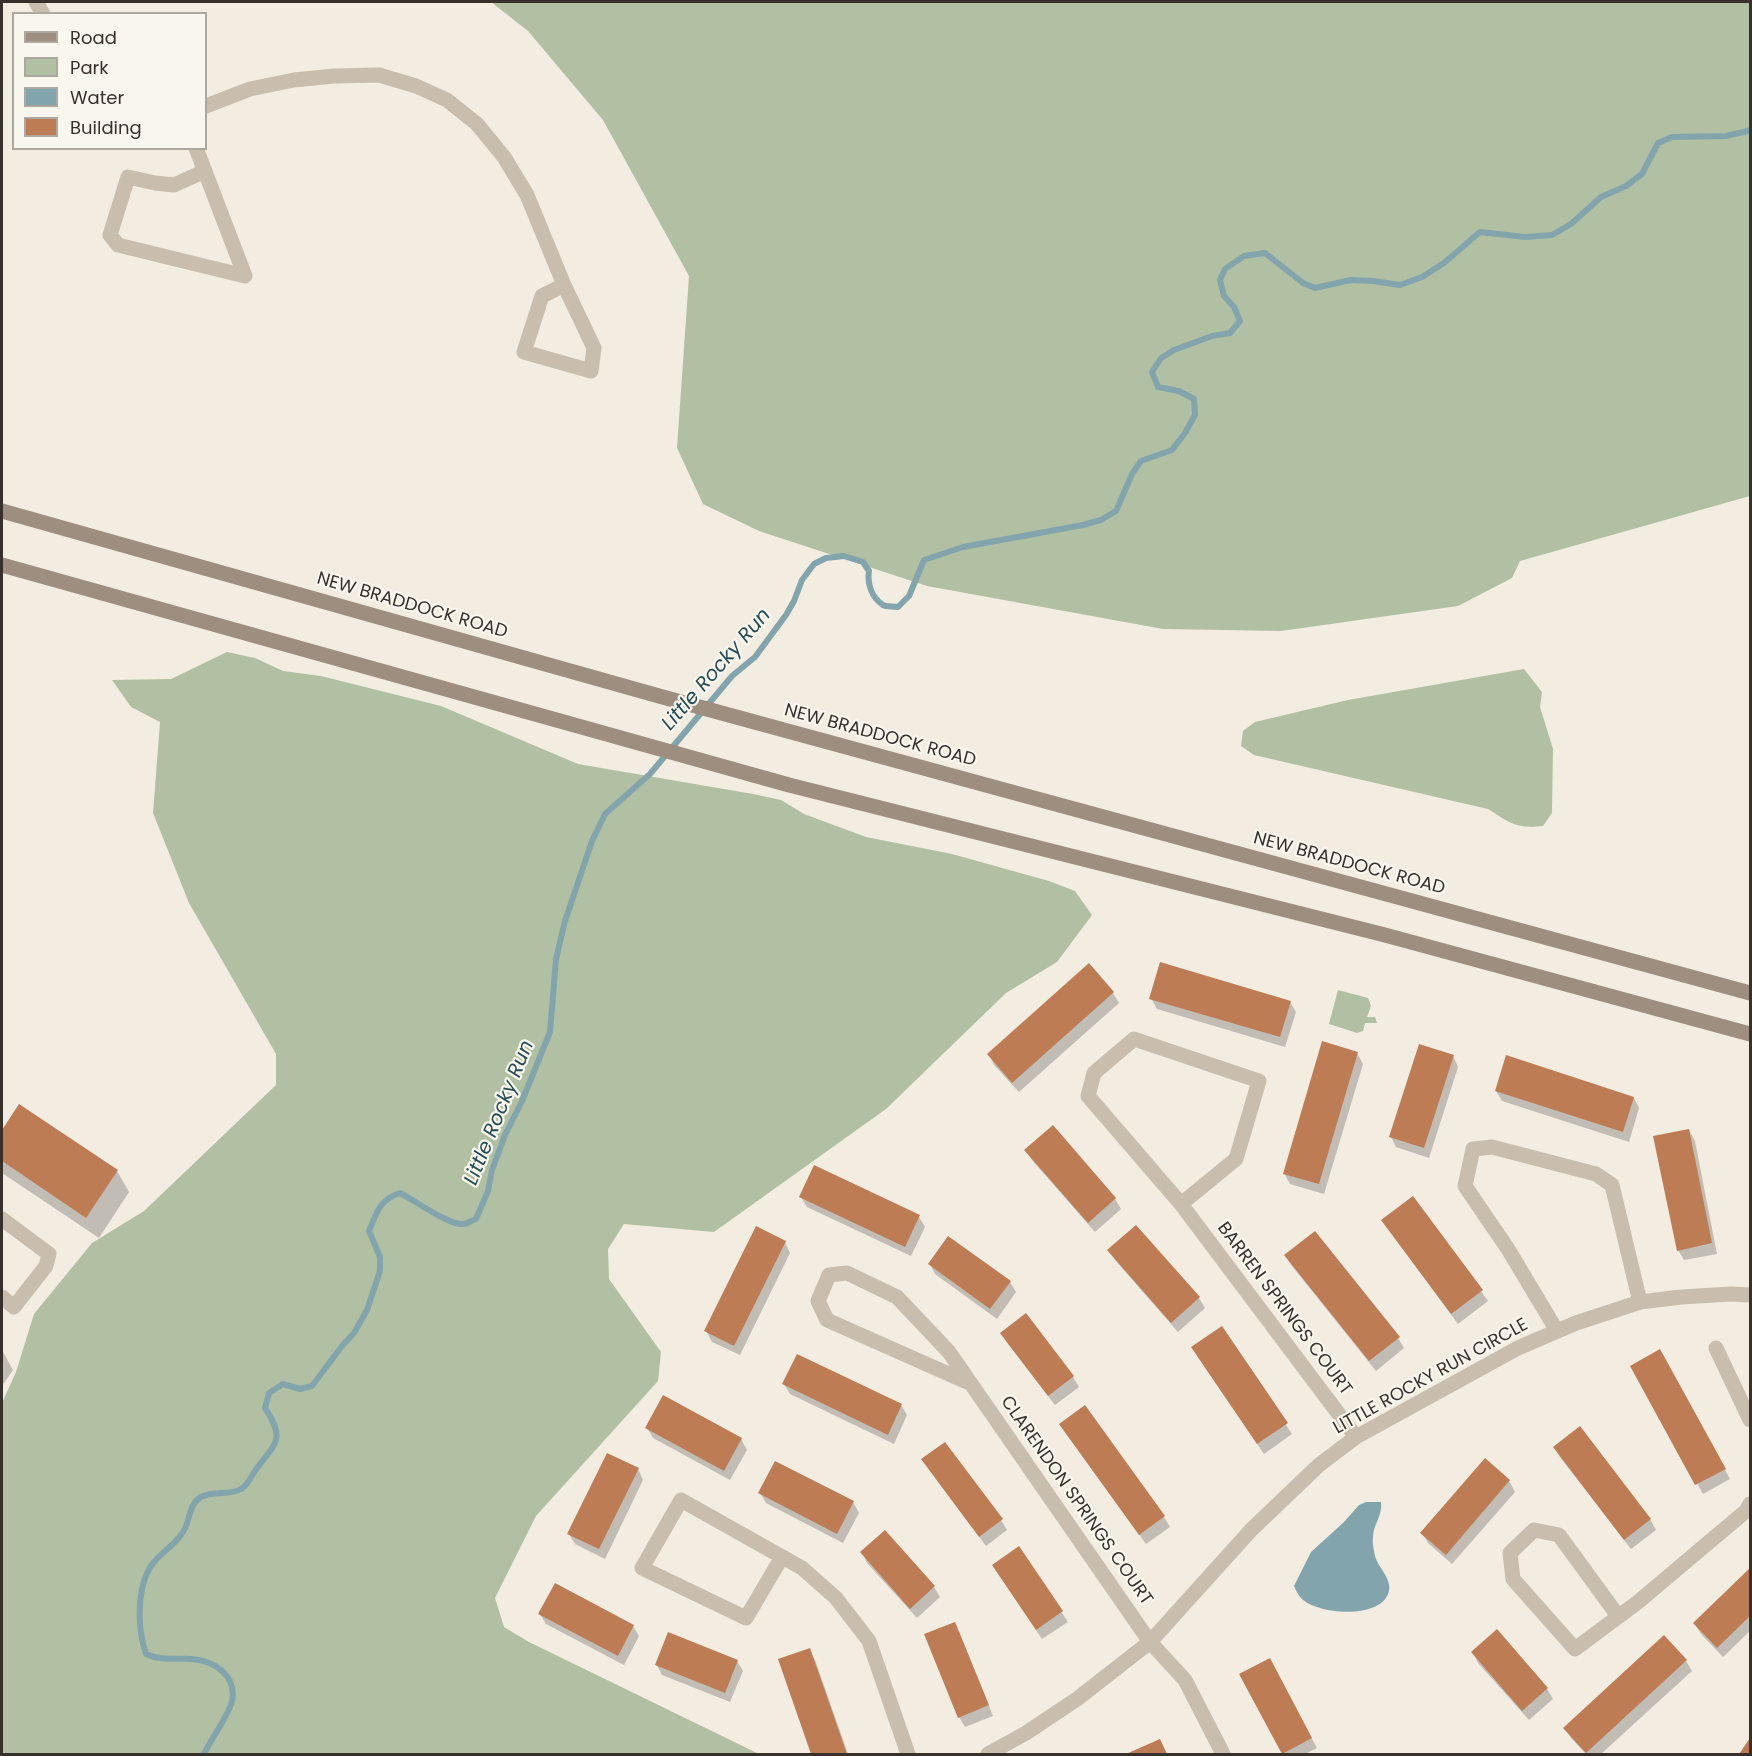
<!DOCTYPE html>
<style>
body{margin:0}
#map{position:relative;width:1752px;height:1756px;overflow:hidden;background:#f2ece1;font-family:Poppins,sans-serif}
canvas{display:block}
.frame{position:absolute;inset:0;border:3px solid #38312b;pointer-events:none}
.legend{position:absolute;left:12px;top:12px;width:195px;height:138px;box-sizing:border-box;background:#f9f6ed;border:2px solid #aca79f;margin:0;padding:8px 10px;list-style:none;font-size:18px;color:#38312b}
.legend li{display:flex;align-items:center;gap:12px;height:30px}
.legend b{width:30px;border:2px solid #aca79f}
</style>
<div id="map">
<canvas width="1752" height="1756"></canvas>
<div class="frame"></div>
<ul class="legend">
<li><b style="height:8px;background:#9d8e7f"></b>Road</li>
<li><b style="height:16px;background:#b1c0a2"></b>Park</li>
<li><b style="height:16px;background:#82a5ad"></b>Water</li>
<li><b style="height:16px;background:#bd7c54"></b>Building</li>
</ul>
</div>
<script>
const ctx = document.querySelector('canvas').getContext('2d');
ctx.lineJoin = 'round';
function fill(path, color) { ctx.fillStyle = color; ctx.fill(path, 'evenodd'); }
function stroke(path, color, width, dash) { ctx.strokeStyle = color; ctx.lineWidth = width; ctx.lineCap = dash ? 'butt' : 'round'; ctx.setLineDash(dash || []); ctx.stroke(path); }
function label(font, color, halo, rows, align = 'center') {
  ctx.font = font + ' Poppins,sans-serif'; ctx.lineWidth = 4.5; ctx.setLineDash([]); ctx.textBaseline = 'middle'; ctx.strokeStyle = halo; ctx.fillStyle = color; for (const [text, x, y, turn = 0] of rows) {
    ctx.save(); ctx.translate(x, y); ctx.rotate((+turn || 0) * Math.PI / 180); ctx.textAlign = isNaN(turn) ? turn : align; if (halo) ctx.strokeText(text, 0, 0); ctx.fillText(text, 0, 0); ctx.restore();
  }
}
const green = new Path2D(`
 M 491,2 L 1750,2 L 1750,496 L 1520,561 L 1512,578 L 1458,606 L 1281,631 L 1163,629 L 927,586 L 759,531 L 703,504 L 677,448 L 689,276 L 603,120 L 528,31 Z
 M 227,652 L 255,658 L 283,671 L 321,676 L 441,706 L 578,764 L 753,794 L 781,800 L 804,814 L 866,837 L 952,854 L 1049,881 L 1075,891 L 1092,915 L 1057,962 L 1006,993 L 886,1109 L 714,1232 L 624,1224 L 608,1249 L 609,1279 L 661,1352 L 658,1381 L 536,1516 L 495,1598 L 504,1627 L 529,1642 L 759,1754 L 2,1754 L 2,1403 L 16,1372 L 34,1314 L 92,1243 L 144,1211 L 276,1085 L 276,1054 L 189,903 L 153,813 L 160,722 L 131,707 L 112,680 L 171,679 Z
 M 1524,669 L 1542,692 L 1540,707 L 1553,749 L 1552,813 L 1543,826 C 1516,829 1510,823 1488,809 L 1254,755 L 1241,746 L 1243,731 L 1255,722 L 1348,700 Z
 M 1338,990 L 1368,998 L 1371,1006 L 1367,1017 L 1375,1017 L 1377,1023 L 1365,1023 L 1363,1031 L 1357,1033 L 1329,1024 Z`);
const water = new Path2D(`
 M 1366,1502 L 1381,1502 C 1383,1515 1373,1525 1373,1537 C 1372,1543 1374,1550 1375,1556 C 1378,1568 1394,1580 1388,1594 C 1379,1619 1317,1615 1301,1598 C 1298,1595 1296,1590 1294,1586 L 1311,1552 L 1344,1522 L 1359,1505 Z`);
const shadow = new Path2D(`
 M 1113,993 L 1119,1003 L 1019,1092 L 994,1065 L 989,1054 Z
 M 1151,998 L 1290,1002 L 1296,1012 L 1285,1047 L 1157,1009 Z
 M 1357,1053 L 1363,1064 L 1324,1194 L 1290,1184 L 1284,1173 Z
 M 1453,1056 L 1458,1067 L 1429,1158 L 1396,1147 L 1391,1137 Z
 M 1496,1091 L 1634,1098 L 1639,1108 L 1629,1142 L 1502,1101 Z
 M 20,1106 L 117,1171 L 129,1192 L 99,1238 L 2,1173 L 2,1133 Z
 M 1053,1127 L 1115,1199 L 1121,1209 L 1095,1232 L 1032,1160 L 1026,1150 Z
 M 1689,1130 L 1695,1141 L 1717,1254 L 1684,1260 L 1678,1250 Z
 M 801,1197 L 919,1217 L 925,1227 L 911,1256 L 807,1207 Z
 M 1413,1198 L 1488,1301 L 1458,1324 L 1389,1230 Z
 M 1136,1227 L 1199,1298 L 1205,1308 L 1178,1332 L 1115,1260 L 1109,1250 Z
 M 785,1242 L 790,1253 L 740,1355 L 712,1342 L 706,1331 Z
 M 1286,1256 L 1398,1338 L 1404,1348 L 1376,1371 L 1292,1266 Z
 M 930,1264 L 1010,1282 L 1016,1292 L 997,1319 L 935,1274 Z
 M 1221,1328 L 1292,1434 L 1264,1454 L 1198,1357 Z
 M 1002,1334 L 1073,1377 L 1079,1387 L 1055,1405 L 1008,1344 Z
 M 2,1350 L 13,1370 L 2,1386 Z
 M 1660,1351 L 1730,1479 L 1703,1494 L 1632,1366 Z
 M 784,1384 L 901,1405 L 907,1415 L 894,1444 L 790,1394 Z
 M 1061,1424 L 1164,1517 L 1170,1527 L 1146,1544 Z
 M 647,1428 L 741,1439 L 747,1450 L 730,1480 L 653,1438 Z
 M 1555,1447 L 1650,1519 L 1656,1530 L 1631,1549 L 1560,1457 Z
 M 1485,1460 L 1509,1481 L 1515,1492 L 1452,1564 L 1428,1543 L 1422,1533 Z
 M 638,1469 L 643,1480 L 605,1559 L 575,1544 L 569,1534 Z
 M 929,1469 L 1001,1520 L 1007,1530 L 986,1546 Z
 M 760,1493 L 853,1502 L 859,1513 L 843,1543 L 766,1503 Z
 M 885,1532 L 934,1587 L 940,1597 L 917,1618 L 867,1563 L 862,1552 Z
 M 1019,1548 L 1068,1622 L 1042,1639 L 1000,1576 Z
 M 1750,1570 L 1750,1631 L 1723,1657 L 1701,1634 L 1695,1624 Z
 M 540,1614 L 633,1626 L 639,1636 L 624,1665 L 546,1624 Z
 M 955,1623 L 960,1634 L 993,1716 L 965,1727 L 959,1717 Z
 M 809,1650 L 815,1660 L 848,1754 L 813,1754 L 780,1660 Z
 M 1473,1652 L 1547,1689 L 1553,1699 L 1529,1720 L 1478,1663 Z
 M 737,1661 L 743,1671 L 730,1702 L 662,1675 L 656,1664 Z
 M 1686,1661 L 1692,1671 L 1601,1754 L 1586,1754 L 1571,1738 L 1565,1728 Z
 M 1275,1670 L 1317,1748 L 1305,1754 L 1284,1754 L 1241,1675 Z`);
const stream = new Path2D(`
 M 204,1754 C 210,1741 230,1713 232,1701 C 237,1675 214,1661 192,1659 C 176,1658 161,1661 146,1654 C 137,1628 136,1584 154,1562 C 163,1551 176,1544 183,1532 C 190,1523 188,1504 201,1497 C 213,1490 229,1496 241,1489 C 247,1486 251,1477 255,1471 C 274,1444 287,1441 265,1408 L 269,1393 L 283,1384 L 300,1389 L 312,1386 L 342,1346 L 354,1333 L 367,1310 L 380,1271 L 380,1257 L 369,1231 C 377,1212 379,1200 400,1193 C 414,1200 450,1226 463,1224 C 467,1224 473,1220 476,1219 L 488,1191 L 492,1170 L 505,1135 L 522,1101 L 550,1032 L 556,959 L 565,921 L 592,841 L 605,814 L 650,774 L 732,676 L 755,657 L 786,615 L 794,601 L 802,580 L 814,564 L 826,558 L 844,556 L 863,562 L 869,571 C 867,583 871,597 883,605 C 887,607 893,606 898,607 L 909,596 L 924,560 L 963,547 L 1083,525 L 1101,520 L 1116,511 L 1132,474 L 1141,461 L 1172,450 L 1185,433 L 1195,415 L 1194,399 L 1179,391 L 1158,387 L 1152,372 L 1161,358 L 1174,350 L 1212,336 L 1230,333 L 1240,321 L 1234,307 L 1224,296 L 1220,280 L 1225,269 L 1244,256 L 1265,253 L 1303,283 L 1315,288 L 1351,280 L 1373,281 L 1400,285 L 1422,277 L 1444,263 L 1480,232 L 1525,237 L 1552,235 L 1571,224 L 1601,197 L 1626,186 L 1642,174 L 1658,143 L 1672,137 L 1726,136 L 1748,131 L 1750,130`);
const building = new Path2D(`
 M 1160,962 L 1291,1001 L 1280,1037 L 1149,999 Z
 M 1089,963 L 1114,992 L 1012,1083 L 987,1054 Z
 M 1322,1041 L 1358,1052 L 1319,1184 L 1283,1174 Z
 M 1419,1044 L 1454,1055 L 1424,1148 L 1389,1137 Z
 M 1506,1055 L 1634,1097 L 1623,1132 L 1495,1091 Z
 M 19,1104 L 118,1170 L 86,1218 L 2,1161 L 2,1130 Z
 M 1053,1125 L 1116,1198 L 1088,1223 L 1024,1150 Z
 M 1689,1129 L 1712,1243 L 1677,1251 L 1653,1136 Z
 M 814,1165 L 920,1215 L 905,1247 L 799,1197 Z
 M 1413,1196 L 1483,1290 L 1451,1314 L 1381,1220 Z
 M 1136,1225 L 1200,1297 L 1171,1323 L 1107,1250 Z
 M 756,1226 L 786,1241 L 734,1346 L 704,1331 Z
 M 1315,1231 L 1400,1337 L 1369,1361 L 1284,1255 Z
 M 948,1236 L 1011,1281 L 990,1309 L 928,1264 Z
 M 1026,1313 L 1074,1376 L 1048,1396 L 1000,1333 Z
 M 1222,1326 L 1288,1423 L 1257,1444 L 1191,1347 Z
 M 1660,1349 L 1726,1469 L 1695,1485 L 1630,1366 Z
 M 797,1354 L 902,1404 L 888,1435 L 782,1384 Z
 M 663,1395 L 742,1438 L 724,1471 L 645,1428 Z
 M 1085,1405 L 1165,1516 L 1139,1535 L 1059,1424 Z
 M 1580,1426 L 1651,1519 L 1624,1540 L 1553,1447 Z
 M 945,1442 L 1003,1519 L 979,1537 L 921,1459 Z
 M 607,1453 L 639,1468 L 599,1549 L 567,1534 Z
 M 1485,1458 L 1510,1480 L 1446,1555 L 1420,1533 Z
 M 775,1461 L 854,1501 L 837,1534 L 758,1493 Z
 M 885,1530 L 935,1586 L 910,1609 L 860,1552 Z
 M 1019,1546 L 1063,1611 L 1036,1630 L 992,1565 Z
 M 1750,1568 L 1750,1616 L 1717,1648 L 1693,1623 Z
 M 555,1583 L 634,1625 L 618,1656 L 538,1614 Z
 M 955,1622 L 989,1705 L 958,1718 L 924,1634 Z
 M 1497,1629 L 1548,1688 L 1522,1711 L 1471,1652 Z
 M 668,1632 L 738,1660 L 725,1693 L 655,1665 Z
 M 1664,1635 L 1687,1660 L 1586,1753 L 1563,1728 Z
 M 810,1648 L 847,1754 L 811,1754 L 778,1659 Z
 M 1270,1658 L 1312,1738 L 1282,1754 L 1239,1674 Z
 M 1750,1738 L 1750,1754 L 1739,1754 Z
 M 1160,1739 L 1167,1754 L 1126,1754 Z`);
const minor = new Path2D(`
 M 36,2 L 43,14
 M 206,106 L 250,89 L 294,80 L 334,76 L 379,75 L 416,86 L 447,100 L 477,124 L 504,157 L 527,195 L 564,285 L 594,348 L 591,371 L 524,352 L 542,296 L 564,285
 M 196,148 L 245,276 L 118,245 L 110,235 L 128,177 L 155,183 L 174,185 L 205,171
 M 1181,1204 L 1236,1159 L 1259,1081 L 1134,1039 L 1094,1073 L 1088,1096 L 1181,1204 L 1356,1437
 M 2,1219 L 49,1254 L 46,1266 L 14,1307 L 2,1297
 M 1557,1331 L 1508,1249 L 1465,1186 L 1473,1149 L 1492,1147 L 1596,1174 L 1612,1185 L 1640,1302
 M 1716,1348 L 1750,1420
 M 969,1383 L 827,1320 L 818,1301 L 829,1275 L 847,1273 L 897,1297 L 949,1352 L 1150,1642 L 1185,1680 L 1223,1754
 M 782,1557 L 746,1618 L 642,1568 L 681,1500 L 802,1568 L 836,1598 L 869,1641 L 908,1754
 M 1618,1616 L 1559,1535 L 1534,1530 L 1510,1553 L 1513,1579 L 1575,1649 L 1638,1602 L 1746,1511 L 1750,1504
 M 988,1754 L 1026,1733 L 1077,1699 L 1150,1642 L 1251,1530 L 1319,1465 L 1356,1437 L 1518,1348 L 1576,1323 L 1640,1302 L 1681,1297 L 1731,1294 L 1750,1295`);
const secondary = new Path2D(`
 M 2,511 L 659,696 L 1750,993
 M 2,565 L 789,785 L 1385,935 L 1750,1034`);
const streetNames = [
 ["NEW BRADDOCK ROAD",412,606,16],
 ["NEW BRADDOCK ROAD",880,736,15],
 ["NEW BRADDOCK ROAD",1349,864,15],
 ["BARREN SPRINGS COURT",1284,1309,53],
 ["LITTLE ROCKY RUN CIRCLE",1431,1377,-29],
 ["CLARENDON SPRINGS COURT",1076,1501,55]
];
const waterNames = [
 ["Little Rocky Run",717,670,-49],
 ["Little Rocky Run",500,1113,-68]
];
fill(green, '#b1c0a2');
fill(water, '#82a5ad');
fill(shadow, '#0003');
stroke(stream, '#82a5ad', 6);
fill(building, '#bd7c54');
stroke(minor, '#c9bead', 15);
stroke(secondary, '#9d8e7f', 15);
label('18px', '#38312b', '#f9f6ed', streetNames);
label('italic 20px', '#244c57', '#f9f6ed', waterNames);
</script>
